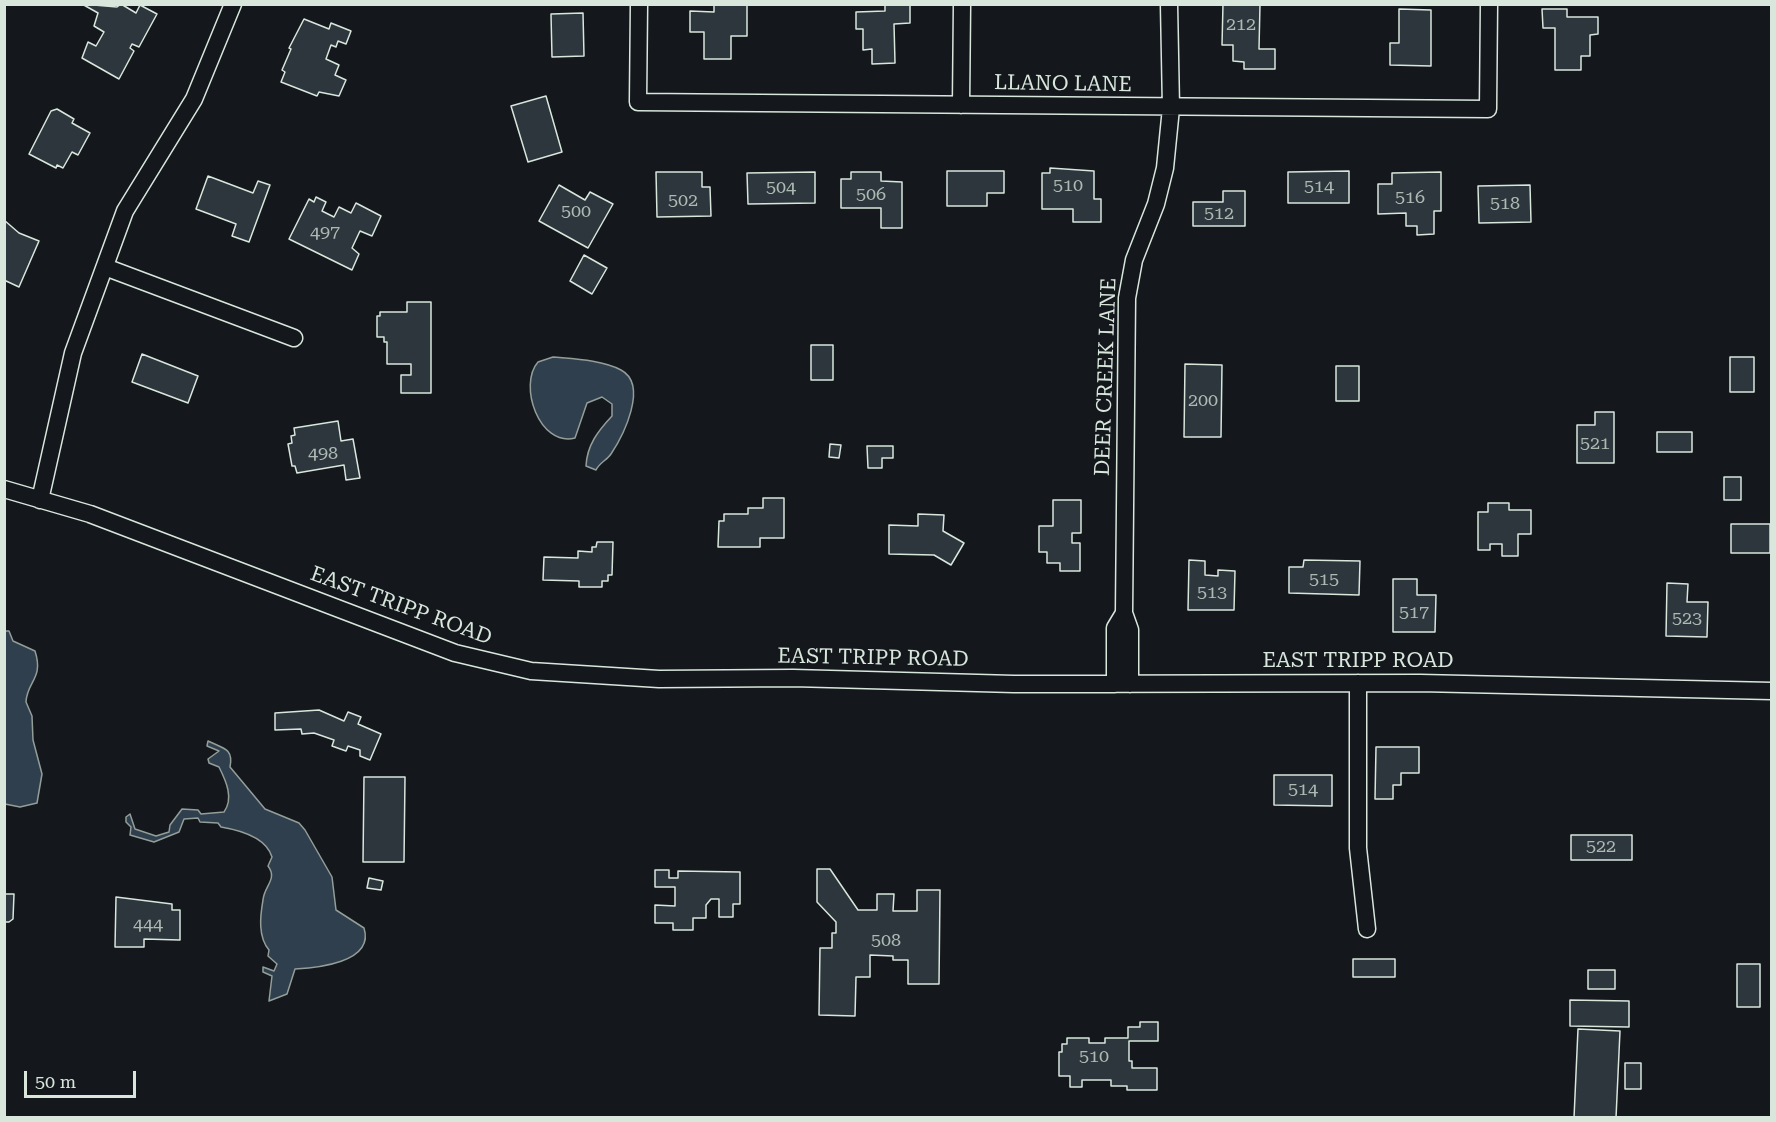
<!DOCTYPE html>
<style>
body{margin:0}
#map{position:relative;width:1776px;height:1122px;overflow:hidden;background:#14181c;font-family:"Roboto Serif",serif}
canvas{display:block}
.frame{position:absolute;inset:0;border:6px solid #d8e6dc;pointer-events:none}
.scale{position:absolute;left:24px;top:1071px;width:112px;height:27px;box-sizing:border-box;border:3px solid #d8e6dc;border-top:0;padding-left:8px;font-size:18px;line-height:21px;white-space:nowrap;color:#d8e6dc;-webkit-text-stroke:4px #14181c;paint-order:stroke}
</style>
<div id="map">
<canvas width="1776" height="1122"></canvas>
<div class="frame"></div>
<div class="scale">50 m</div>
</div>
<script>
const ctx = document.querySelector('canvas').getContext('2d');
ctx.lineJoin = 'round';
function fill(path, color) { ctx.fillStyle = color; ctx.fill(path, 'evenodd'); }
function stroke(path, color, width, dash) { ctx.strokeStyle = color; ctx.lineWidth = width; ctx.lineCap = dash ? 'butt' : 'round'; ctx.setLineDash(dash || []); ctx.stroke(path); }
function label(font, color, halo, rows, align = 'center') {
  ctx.font = font + ' "Roboto Serif",serif'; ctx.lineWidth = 4.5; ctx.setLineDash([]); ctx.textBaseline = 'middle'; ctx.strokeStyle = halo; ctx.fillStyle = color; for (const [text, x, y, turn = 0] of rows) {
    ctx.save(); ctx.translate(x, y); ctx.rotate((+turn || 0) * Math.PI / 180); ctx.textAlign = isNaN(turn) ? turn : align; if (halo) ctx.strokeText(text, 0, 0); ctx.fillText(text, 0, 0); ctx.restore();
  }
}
const water = new Path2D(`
 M 553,357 C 574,359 602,360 621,370 C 649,385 623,436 611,454 C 607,460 599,463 596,470 L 586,466 C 587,445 598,431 612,416 L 612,404 L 602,397 L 587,403 L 575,438 C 539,447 518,385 538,362 Z
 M 4,631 L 9,631 L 13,641 L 35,651 C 44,679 27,681 26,702 L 32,716 L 33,740 L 42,774 L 37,803 L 20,807 L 5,804 Z
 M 208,741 C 222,748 234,748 230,767 L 265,809 L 299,823 L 305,830 L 332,877 L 336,910 L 364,928 C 375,963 315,968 295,969 L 287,994 L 269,1001 L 272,976 L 263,972 L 263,967 L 274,971 L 277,964 L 268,956 L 269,950 C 258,937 260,917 263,900 C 264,886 278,879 268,866 L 272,857 C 266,837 239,830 221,827 L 218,823 L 200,822 L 198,818 L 184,819 L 179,832 L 154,842 L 130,835 L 131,827 L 126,822 L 126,817 L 130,814 L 135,829 L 156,836 L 169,832 L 170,825 L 182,809 L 198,810 L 201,814 L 224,812 C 234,798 226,781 219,767 L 209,763 L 208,759 L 219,751 L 207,746 Z`);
const building = new Path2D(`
 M 82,4 L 117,7 L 121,4 L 136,13 L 140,5 L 157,14 L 139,47 L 132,44 L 130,48 L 134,51 L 119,79 L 82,58 L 88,42 L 96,46 L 104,32 L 94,26 L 98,13 Z
 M 714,4 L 747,4 L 747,36 L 731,36 L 731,59 L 704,59 L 704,32 L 690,32 L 690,11 L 714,12 Z
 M 910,4 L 910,23 L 894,24 L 895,63 L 872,64 L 872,49 L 863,50 L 863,29 L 856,29 L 856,12 L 885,11 L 885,5 Z
 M 1223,4 L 1260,4 L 1259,49 L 1275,49 L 1275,69 L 1244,69 L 1244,62 L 1233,61 L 1233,45 L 1222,45 Z
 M 1399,9 L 1431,10 L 1431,66 L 1390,65 L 1390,43 L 1399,43 Z
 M 1542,9 L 1567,9 L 1567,17 L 1598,17 L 1598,34 L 1590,35 L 1590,56 L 1581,56 L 1581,70 L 1555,70 L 1555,28 L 1543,28 Z
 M 583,13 L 584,56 L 552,57 L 551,14 Z
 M 304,19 L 329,29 L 331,23 L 351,31 L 346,44 L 338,41 L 336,47 L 331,45 L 326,59 L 339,65 L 335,75 L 346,80 L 339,96 L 319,92 L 317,96 L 281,82 L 285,72 L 282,70 L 291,49 L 289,48 Z
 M 546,96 L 562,152 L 528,162 L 511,106 Z
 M 57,109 L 74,119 L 72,123 L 90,133 L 78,155 L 72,152 L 63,168 L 57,165 L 56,168 L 29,154 L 51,111 Z
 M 1050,168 L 1094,171 L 1094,199 L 1101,199 L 1101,222 L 1073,222 L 1073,209 L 1042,209 L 1042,173 L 1050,173 Z
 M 947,171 L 1004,171 L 1004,193 L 987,193 L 987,206 L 947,206 Z
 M 1349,171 L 1349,203 L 1288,203 L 1288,172 Z
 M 656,172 L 702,172 L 702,187 L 710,187 L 711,216 L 657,217 Z
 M 815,172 L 815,203 L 748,204 L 747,173 Z
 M 851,172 L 881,172 L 881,181 L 902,182 L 902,228 L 881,228 L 881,208 L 841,208 L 841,179 L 851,179 Z
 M 1441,172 L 1441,211 L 1434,211 L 1434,234 L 1417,235 L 1417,226 L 1406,226 L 1406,213 L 1378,214 L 1378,184 L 1392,184 L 1392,173 Z
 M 208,176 L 253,193 L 258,181 L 270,185 L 249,242 L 232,236 L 236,224 L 196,209 Z
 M 559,185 L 585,200 L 590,192 L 613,204 L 588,248 L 539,221 Z
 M 1530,185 L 1531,222 L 1479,223 L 1478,186 Z
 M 1223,191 L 1245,191 L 1245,226 L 1193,226 L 1193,202 L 1223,202 Z
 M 316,197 L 326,202 L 322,211 L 334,217 L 339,207 L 351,213 L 356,203 L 381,216 L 372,236 L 360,231 L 352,248 L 359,254 L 352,270 L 289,239 L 309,199 L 314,202 Z
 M 4,220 L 19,233 L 39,241 L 19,287 L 4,280 Z
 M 584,255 L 607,268 L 592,294 L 570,281 Z
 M 407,302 L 431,302 L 431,393 L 401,393 L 401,375 L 411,375 L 411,364 L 387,364 L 387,342 L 384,342 L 384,337 L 377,337 L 377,316 L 380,316 L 380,312 L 407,312 Z
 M 811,345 L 833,345 L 833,380 L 811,380 Z
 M 142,354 L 198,376 L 188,403 L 132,382 Z
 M 1730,357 L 1754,357 L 1754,392 L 1730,392 Z
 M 1185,364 L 1222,365 L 1221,437 L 1184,437 Z
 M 1336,366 L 1359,366 L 1359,401 L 1336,401 Z
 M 1595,412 L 1614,412 L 1614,463 L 1577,463 L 1577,425 L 1595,425 Z
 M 338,421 L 341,441 L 353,439 L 360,478 L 346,480 L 344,465 L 297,473 L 295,466 L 292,466 L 288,444 L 292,443 L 291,436 L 295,435 L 294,428 Z
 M 1657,432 L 1692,432 L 1692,452 L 1657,452 Z
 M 830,444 L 841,445 L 839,458 L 829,457 Z
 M 867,446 L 893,446 L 893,458 L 882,458 L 882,468 L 868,468 Z
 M 1724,477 L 1741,477 L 1741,500 L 1724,500 Z
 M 763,498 L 784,498 L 784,538 L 760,538 L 760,547 L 718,547 L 719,521 L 724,521 L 724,514 L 748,514 L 748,508 L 763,508 Z
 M 1053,500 L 1081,500 L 1081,533 L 1072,533 L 1072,543 L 1080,543 L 1080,571 L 1060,571 L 1060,563 L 1047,563 L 1047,552 L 1039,552 L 1039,526 L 1053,526 Z
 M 1488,503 L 1509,503 L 1509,510 L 1531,510 L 1531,534 L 1518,534 L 1518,556 L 1502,556 L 1502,544 L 1490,544 L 1490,550 L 1478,550 L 1478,512 L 1488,512 Z
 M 918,514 L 944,515 L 943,531 L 964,543 L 951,565 L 934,555 L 889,554 L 889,525 L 918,526 Z
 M 1731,524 L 1770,524 L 1770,553 L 1731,553 Z
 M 597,542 L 613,542 L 612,575 L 608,575 L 608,581 L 602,581 L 602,587 L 579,587 L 579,581 L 543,580 L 544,557 L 578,558 L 578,551 L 592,552 L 592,547 L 596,547 Z
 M 1189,560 L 1205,561 L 1205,575 L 1218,576 L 1218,570 L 1235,571 L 1234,610 L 1188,610 Z
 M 1304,560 L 1360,561 L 1359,595 L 1289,593 L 1289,567 L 1303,567 Z
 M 1393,579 L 1417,579 L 1417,595 L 1436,595 L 1435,632 L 1393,632 Z
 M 1667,583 L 1688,584 L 1687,602 L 1708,602 L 1707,637 L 1666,636 Z
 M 319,710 L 344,721 L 348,712 L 361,717 L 358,724 L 381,734 L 370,760 L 360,756 L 360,750 L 348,746 L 346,751 L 332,746 L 334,740 L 314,733 L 302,734 L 301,729 L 275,730 L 275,713 Z
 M 1376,747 L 1419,747 L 1419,773 L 1401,773 L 1401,785 L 1393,785 L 1393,799 L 1375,799 Z
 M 1274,775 L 1332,775 L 1332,806 L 1274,805 Z
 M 364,777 L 405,777 L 404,862 L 363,862 Z
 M 1571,835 L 1632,835 L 1632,860 L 1571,860 Z
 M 817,869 L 830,869 L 858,910 L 877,910 L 877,894 L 894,894 L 893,911 L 917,911 L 917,890 L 940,890 L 939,984 L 908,984 L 908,960 L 893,960 L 893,956 L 870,955 L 870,977 L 856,977 L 855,1016 L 819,1015 L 820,948 L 832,948 L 832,933 L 836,933 L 836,922 L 817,902 Z
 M 655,870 L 669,870 L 669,878 L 678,878 L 678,871 L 740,872 L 740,904 L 733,904 L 733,917 L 719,917 L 719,899 L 711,899 L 706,905 L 706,918 L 693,918 L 693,930 L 673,930 L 673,923 L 655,923 L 655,905 L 675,906 L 675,887 L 655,887 Z
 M 369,878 L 383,881 L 381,890 L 367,888 Z
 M 4,894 L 14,894 L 13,919 L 9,922 L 4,922 Z
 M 116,897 L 172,904 L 172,910 L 180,910 L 180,940 L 144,939 L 144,947 L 115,947 Z
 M 1353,959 L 1395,959 L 1395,977 L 1353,977 Z
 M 1737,964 L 1760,964 L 1760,1007 L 1737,1007 Z
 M 1588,970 L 1615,970 L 1615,989 L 1588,989 Z
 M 1570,1000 L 1629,1001 L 1629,1027 L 1570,1026 Z
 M 1140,1022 L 1158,1022 L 1158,1041 L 1129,1041 L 1129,1061 L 1132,1061 L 1132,1068 L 1157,1068 L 1157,1090 L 1127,1090 L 1127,1086 L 1111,1086 L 1111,1080 L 1082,1080 L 1082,1087 L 1070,1087 L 1070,1076 L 1059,1076 L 1059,1052 L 1062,1052 L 1062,1044 L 1067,1044 L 1067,1038 L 1089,1038 L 1089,1043 L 1105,1043 L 1105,1038 L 1128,1038 L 1128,1027 L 1140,1027 Z
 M 1578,1029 L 1620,1031 L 1616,1118 L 1574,1118 Z
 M 1625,1063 L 1641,1063 L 1641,1089 L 1625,1089 Z`);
const minor = new Path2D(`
 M 639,4 L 638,102 L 1488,109 L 1489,4
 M 961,105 L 962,4
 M 105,267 L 294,338
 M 4,489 L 90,514 L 455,653 L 531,671 L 659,679 L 793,678 L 1014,684 L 1420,683 L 1772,691
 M 40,500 L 73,353 L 125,211 L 194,99 L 233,4
 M 1358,683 L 1358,848 L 1367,929
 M 1115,684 L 1115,628 L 1124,613
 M 1130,684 L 1130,630 L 1124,613 L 1127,298 L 1134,260 L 1156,204 L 1165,168 L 1171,108 L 1169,4`);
const numberNames = [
 ["212",1241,25],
 ["510",1068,186],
 ["514",1319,187],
 ["504",781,188],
 ["506",871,195],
 ["516",1410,198],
 ["502",683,201],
 ["518",1505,204],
 ["500",576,212],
 ["512",1219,214],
 ["497",325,233],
 ["200",1203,401],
 ["521",1595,444],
 ["498",323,454],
 ["515",1324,580],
 ["513",1212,593],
 ["517",1414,613],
 ["523",1687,619],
 ["514",1303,790],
 ["522",1601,847],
 ["444",148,925],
 ["508",886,941],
 ["510",1094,1057]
];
const streetNames = [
 ["LLANO LANE",1063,84,1],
 ["DEER CREEK LANE",1106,377,-88],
 ["EAST TRIPP ROAD",401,606,20],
 ["EAST TRIPP ROAD",873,658,1],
 ["EAST TRIPP ROAD",1358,661]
];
fill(water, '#2f3f4d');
stroke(water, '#939e99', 1.5);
fill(building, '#2c363c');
stroke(building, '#d8e6dc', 1.5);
stroke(minor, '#d8e6dc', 19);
stroke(minor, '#14181c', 16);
label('18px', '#adbab4', null, numberNames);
label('21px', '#d8e6dc', '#14181c', streetNames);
</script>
